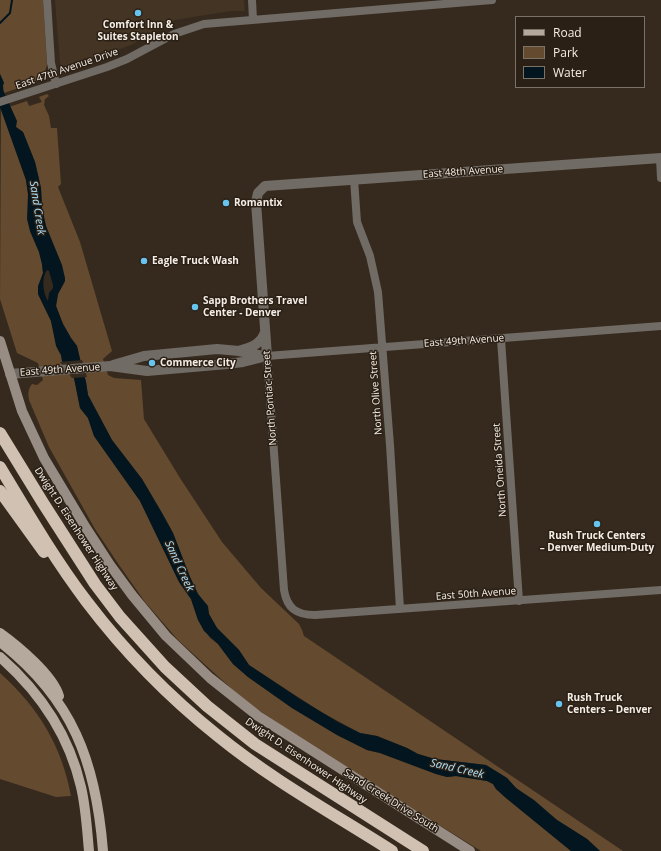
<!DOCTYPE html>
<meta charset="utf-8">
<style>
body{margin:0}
#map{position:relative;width:661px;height:851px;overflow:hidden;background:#362a1e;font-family:"Open Sans",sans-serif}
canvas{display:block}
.legend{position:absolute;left:515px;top:16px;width:130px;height:72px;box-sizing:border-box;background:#2b2015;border:1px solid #7b7268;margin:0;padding:5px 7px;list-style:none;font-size:12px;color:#f4ede5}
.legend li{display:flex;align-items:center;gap:8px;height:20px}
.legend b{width:20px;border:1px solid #7b7268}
</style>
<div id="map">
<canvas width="661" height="851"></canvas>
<ul class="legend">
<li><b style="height:5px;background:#b5a89c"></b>Road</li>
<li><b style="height:11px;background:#644a2f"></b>Park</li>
<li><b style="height:11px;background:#03161f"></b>Water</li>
</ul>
</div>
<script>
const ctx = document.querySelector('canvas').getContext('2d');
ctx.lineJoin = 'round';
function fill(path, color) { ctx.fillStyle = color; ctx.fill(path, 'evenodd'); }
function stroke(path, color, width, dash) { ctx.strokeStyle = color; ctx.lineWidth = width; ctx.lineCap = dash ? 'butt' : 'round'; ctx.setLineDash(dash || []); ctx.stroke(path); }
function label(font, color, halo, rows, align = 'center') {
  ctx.font = font + ' "Open Sans",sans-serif'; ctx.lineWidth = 3; ctx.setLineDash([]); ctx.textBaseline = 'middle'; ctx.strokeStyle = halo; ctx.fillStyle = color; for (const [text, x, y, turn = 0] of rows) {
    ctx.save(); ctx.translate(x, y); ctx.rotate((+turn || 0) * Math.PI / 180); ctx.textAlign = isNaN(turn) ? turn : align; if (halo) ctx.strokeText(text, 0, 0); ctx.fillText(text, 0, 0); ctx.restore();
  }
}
const built = new Path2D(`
 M 55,0 L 244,0 L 245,11 L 231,11 L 175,20 L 131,45 L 64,69 L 60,64 Z`);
const green = new Path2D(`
 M 0,0 L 43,0 L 47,65 L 44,74 L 39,81 L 4,93 L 3,85 L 4,83 L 0,74 Z
 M 47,94 L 49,96 L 45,99 L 44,105 L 49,116 L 51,128 L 57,128 L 61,184 L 58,187 L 80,242 L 112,351 L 103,359 L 108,375 L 114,378 L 141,380 L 144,419 L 180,478 L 222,542 L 261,588 L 299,624 L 302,630 L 304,636 L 623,851 L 600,851 L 587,839 L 557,820 L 516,788 L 507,778 L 486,765 L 435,759 L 418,754 L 407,748 L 377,736 L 360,733 L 321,712 L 249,665 L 239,650 L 217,628 L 209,614 L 207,606 L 198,594 L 190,577 L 173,533 L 162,513 L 142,479 L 112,440 L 88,395 L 86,382 L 80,359 L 77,346 L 71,338 L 63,324 L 56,306 L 58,294 L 65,281 L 46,226 L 42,208 L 41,188 L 35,162 L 23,132 L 16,127 L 15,117 L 9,107 L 27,101 L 29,106 L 42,102 L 39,97 Z
 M 1,109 L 26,180 L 28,194 L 30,231 L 39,252 L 42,264 L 43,273 L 38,294 L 51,321 L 58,350 L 61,355 L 62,361 L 74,378 L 80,408 L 88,418 L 94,436 L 140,501 L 179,582 L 191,599 L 198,620 L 210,638 L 218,644 L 233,664 L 248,677 L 292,708 L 337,735 L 367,750 L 380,753 L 436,774 L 447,777 L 456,776 L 487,781 L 493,784 L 496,789 L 506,798 L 571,851 L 481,851 L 320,751 L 254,707 L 234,691 L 178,640 L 145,602 L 119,565 L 95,529 L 49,447 L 29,400 C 28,393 28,389 32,384 L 37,385 L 43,380 L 38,363 L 17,353 L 0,299 Z
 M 0,673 C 38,707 62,746 71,796 L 56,797 L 0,779 Z`);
const water = new Path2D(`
 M 0,74 L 4,83 L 3,85 L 3,90 L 17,121 L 16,127 L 23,132 L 35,162 L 41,188 L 42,208 L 46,226 L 62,265 L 65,278 L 65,281 L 58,294 L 56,306 L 63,324 L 71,338 L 77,346 L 80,359 L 86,382 L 88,395 L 112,440 L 142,479 L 162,513 L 173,533 L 190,577 L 198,594 L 208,606 L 209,614 L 217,628 L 239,650 L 249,665 L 300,699 L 338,722 L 360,733 L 377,736 L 407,748 L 418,754 L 435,759 L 486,765 L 507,778 L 516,788 L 534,800 L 557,820 L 587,839 L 600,851 L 571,851 L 506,798 L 496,789 L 493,784 L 487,781 L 456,776 L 447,777 L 436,774 L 380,753 L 367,750 L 337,735 L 292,708 L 248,677 L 233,664 L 218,644 L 204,631 L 198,620 L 191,599 L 179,582 L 140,501 L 94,436 L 88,418 L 80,408 L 74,378 L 62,361 L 61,355 L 56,346 L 51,321 L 38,294 L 38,286 L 43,273 L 42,264 L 39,252 L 30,231 L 27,219 L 28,194 L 26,180 L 0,107 ZM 47,270 L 49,271 L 53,285 L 53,288 L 49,293 L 48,301 C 43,293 41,278 47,270 Z`);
const pier = new Path2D(`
 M 82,360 L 87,377 L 72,378 L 60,362 Z`);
const stream = new Path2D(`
 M 0,23 L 10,13 L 12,0`);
const minor = new Path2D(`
 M 47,0 L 51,63 L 56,84
 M 252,0 L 253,20
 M 0,102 L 107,67 L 127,59 L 174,34 L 204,24 L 492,0
 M 660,158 L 661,178
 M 354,179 L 357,222 L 370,256 L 378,292 L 390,445 L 400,609
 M 661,326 L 267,356 L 284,590 C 287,608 296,615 315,615 L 661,590
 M 501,339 L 519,601`);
const tertiary = new Path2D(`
 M 239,351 C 250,347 261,345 265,332
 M 267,356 L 256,202 L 258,193 L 265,186 L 661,158
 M 113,365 L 144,356 L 217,349 L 239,351 L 263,356
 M 10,374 L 110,366 L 147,371 L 227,364 L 243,362 L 267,356`);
const secondary = new Path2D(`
 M 0,341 L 22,411 L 44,458 L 86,528 L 110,565 L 132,595 L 166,636 L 210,678 L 258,716 L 470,851`);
const primary = new Path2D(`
 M 0,633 C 18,646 53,675 59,696
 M 0,642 C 73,699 96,762 103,851
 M 0,657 C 40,692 69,735 81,787 C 86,808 87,830 89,851`);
const motorway = new Path2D(`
 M 0,433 L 43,503 L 95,584 L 120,617 L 165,667 L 207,706 L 255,744 L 423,851
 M 0,467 C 27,512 55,560 87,602 C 125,652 169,697 218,736 C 272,780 334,814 392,851
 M 0,491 L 44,552`);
const markers = [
 [138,13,4,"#67c4ef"],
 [226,203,4,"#67c4ef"],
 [144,261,4,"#67c4ef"],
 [195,307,4,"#67c4ef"],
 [152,363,4,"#67c4ef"],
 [597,524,4,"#67c4ef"],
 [559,704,4,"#67c4ef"]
];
const poiNames = [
 ["Comfort Inn &",138,25,"center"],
 ["Suites Stapleton",138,37,"center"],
 ["Romantix",234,203],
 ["Eagle Truck Wash",152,261],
 ["Sapp Brothers Travel",203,301],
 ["Center - Denver",203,313],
 ["Commerce City",160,363],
 ["Rush Truck Centers",597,536,"center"],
 ["– Denver Medium-Duty",597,548,"center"],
 ["Rush Truck",567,698],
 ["Centers – Denver",567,710]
];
const streetNames = [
 ["East 47th Avenue Drive",67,69,-19],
 ["East 48th Avenue",463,172,-4],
 ["East 49th Avenue",464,341,-4],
 ["East 49th Avenue",60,370,-4],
 ["North Olive Street",376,393,-94],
 ["North Pontiac Street",270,398,-94],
 ["North Oneida Street",500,470,-94],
 ["Dwight D. Eisenhower Highway",76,529,57],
 ["East 50th Avenue",476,594,-4],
 ["Dwight D. Eisenhower Highway",306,761,34],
 ["Sand Creek Drive South",391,801,32]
];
const waterNames = [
 ["Sand Creek",37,208,81],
 ["Sand Creek",179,566,65],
 ["Sand Creek",457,769,13]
];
fill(built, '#443423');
fill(green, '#644a2f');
fill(water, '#03161f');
fill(pier, '#362a1e');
stroke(stream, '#03161f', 2);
stroke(minor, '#716b65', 8);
stroke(tertiary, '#716b65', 10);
stroke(secondary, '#978d84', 10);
stroke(primary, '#b5a89c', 10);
stroke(motorway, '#d0c1b2', 12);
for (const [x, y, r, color] of markers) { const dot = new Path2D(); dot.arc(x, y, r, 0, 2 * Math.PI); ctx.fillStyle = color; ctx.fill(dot); stroke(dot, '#2b2015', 1.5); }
label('bold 10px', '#f4ede5', '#2b2015', poiNames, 'left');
label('10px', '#f4ede5', '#2b2015', streetNames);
label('italic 11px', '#ace0fa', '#2b2015', waterNames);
</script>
